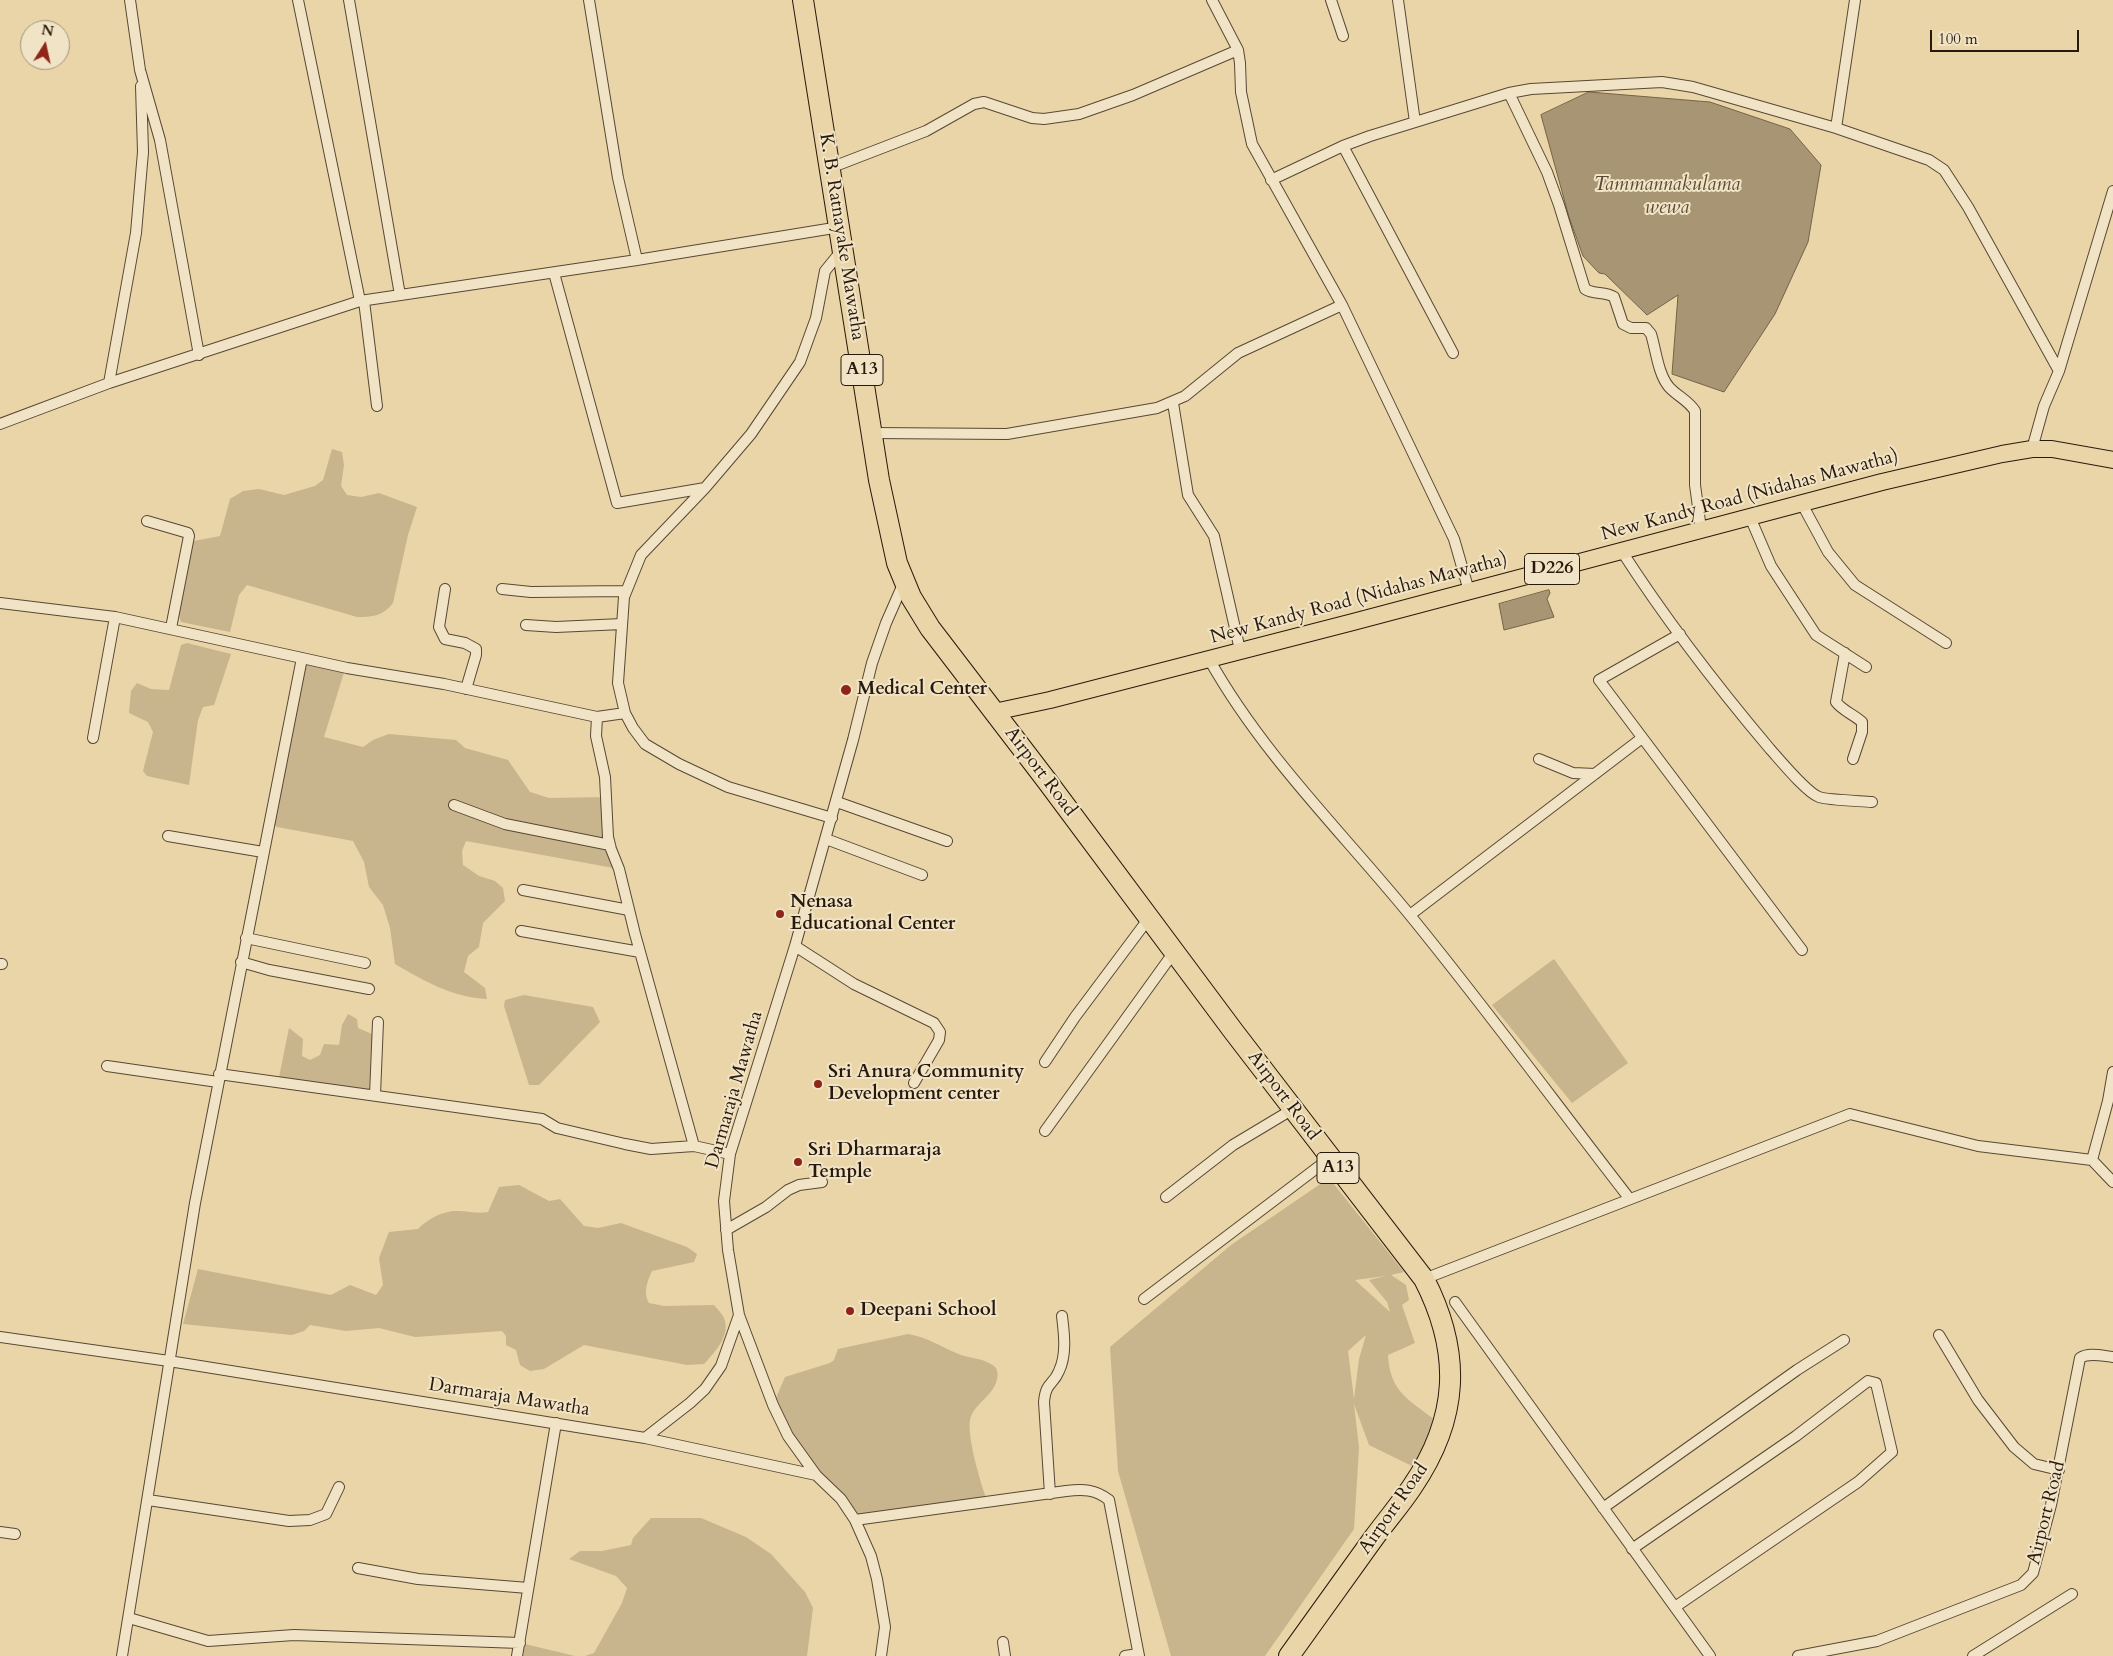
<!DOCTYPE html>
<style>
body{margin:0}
#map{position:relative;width:2113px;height:1656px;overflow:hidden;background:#e9d5a7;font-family:Cardo,serif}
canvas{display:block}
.north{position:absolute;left:20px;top:20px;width:50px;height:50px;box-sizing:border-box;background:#f1e4c6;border:1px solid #a1937c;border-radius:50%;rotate:10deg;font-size:14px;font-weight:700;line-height:20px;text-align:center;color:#28190d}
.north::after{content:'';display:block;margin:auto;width:18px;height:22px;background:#8f2418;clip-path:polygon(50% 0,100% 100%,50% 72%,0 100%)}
.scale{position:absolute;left:1930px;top:30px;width:149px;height:22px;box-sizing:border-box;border:2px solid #28190d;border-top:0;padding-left:6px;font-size:15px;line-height:18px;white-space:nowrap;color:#28190d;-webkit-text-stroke:4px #f1e4c6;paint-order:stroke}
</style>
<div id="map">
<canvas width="2113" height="1656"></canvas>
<div class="north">N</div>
<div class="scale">100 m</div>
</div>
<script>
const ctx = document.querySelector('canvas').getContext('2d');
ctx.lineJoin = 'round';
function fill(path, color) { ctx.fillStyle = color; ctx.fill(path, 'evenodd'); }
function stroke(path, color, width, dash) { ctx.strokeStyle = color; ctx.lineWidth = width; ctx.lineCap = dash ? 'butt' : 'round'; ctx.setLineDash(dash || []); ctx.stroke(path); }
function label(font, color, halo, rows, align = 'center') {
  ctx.font = font + ' Cardo,serif'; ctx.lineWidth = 4; ctx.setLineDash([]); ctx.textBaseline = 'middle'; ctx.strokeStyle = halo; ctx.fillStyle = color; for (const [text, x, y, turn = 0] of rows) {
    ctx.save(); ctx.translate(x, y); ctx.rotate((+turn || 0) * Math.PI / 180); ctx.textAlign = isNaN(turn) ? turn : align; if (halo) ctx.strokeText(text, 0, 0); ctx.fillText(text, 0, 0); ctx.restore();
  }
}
const green = new Path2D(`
 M 332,449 L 342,452 L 344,465 L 341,486 L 347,495 L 361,497 L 379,493 L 417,507 L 408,535 L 393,603 C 383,616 373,617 357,617 L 247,585 L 239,595 L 230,632 L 181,622 C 173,600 184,561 194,541 L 220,536 L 230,499 L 243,491 L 259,489 L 284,495 L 315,486 L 323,480 Z
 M 187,643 L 231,654 L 214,705 L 203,707 L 198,720 L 189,785 L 147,776 L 143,771 L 153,732 L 148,722 L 129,713 L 131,691 L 137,683 L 151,689 L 169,690 L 181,645 Z
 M 299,657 L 346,666 L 324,737 L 363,747 L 373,740 L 389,734 L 456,740 L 465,748 L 508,760 L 530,792 L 549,798 L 606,797 L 608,837 L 619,869 L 466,841 L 462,851 L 463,865 L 479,876 L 495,881 L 503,888 L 505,901 L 483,923 L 479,947 L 468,956 L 464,972 L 485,988 L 487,999 C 454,998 422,980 395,964 L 390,928 L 383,905 L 369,887 L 364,862 L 353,841 L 277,827 L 269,821 Z
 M 1554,959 L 1628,1063 L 1572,1103 L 1492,1005 Z
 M 524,995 L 593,1007 L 600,1022 L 539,1085 L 529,1085 L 504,1006 L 505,1000 Z
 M 348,1014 L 357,1019 L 358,1028 L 372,1034 L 369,1094 L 278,1082 L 289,1028 L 303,1039 L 302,1056 L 310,1060 L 320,1055 L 324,1044 L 339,1045 L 342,1025 Z
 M 1329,1178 L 1404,1272 L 1391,1275 L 1406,1285 L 1409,1300 L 1402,1305 L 1415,1343 L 1388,1355 C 1390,1392 1408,1399 1435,1420 L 1414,1467 L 1369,1445 L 1354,1404 L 1359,1448 L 1354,1529 L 1265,1656 L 1171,1656 L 1118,1471 L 1110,1347 L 1231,1245 ZM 1385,1276 L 1369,1280 L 1387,1302 L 1390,1312 L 1355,1280 ZM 1366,1335 L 1359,1359 L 1354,1399 L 1348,1351 Z
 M 519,1185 L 549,1201 L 560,1199 L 584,1226 L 598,1228 L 621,1223 L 687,1247 L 697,1254 L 694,1262 L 652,1271 C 647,1281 643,1294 649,1303 L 664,1306 L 714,1305 C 717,1309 722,1313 724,1318 C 731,1335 715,1352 704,1364 L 687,1365 L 584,1345 L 544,1369 L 530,1371 L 520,1365 L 516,1350 L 506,1345 L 506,1336 L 502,1331 L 415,1337 L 379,1328 L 346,1331 L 310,1325 L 304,1331 L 292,1335 L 183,1324 L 198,1269 L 331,1295 L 350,1285 L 376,1295 L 383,1285 L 379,1258 L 389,1232 L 418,1229 C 428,1219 442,1211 457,1211 C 468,1211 477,1214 488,1212 L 499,1187 Z
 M 908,1334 C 927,1337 943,1348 961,1355 C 973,1359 983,1358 994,1366 C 999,1370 998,1377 996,1383 C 990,1398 973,1405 970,1420 C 967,1438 981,1485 988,1503 L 855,1520 L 816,1475 L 773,1405 L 785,1377 L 830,1363 L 834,1360 L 838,1349 Z
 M 651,1518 L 701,1518 L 746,1537 L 771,1554 L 805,1592 L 813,1608 L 807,1656 L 585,1656 L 594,1653 L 622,1603 L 627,1588 L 616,1576 L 569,1559 L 580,1551 L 602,1551 L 631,1545 L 633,1538 Z
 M 525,1644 L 575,1656 L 523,1656 Z`);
const water = new Path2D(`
 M 1589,92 L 1710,102 L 1790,129 L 1821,165 L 1808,242 L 1775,314 L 1724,392 L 1672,374 L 1678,295 L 1647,315 L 1605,274 L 1599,273 L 1583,256 L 1569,217 L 1541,115 Z
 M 1549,590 L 1550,593 L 1547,599 L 1554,617 L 1504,630 L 1499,604 Z`);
const street = new Path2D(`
 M 130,0 L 140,70 L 160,140 L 199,355
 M 298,0 L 360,301
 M 349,0 L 400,295
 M 589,0 L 618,178 L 637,260
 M 1212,0 L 1238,50 L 1240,63 L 1241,92 L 1252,144 L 1342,305 L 1454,539 L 1469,591
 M 1331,0 L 1343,36
 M 1398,0 L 1415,122
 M 1509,93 L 1547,172 L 1559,205 L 1585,289 C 1594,295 1605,291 1614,297 L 1623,324 L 1631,328 L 1646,328 L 1651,334 C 1656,350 1658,374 1669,387 C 1677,396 1688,400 1695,411 L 1695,485 L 1701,529
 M 1836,128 L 1855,0
 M 1343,146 L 1453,353
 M 830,168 L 926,131 L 974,104 L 984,102 L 1032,118 L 1044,119 L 1079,114 L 1133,95 L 1238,50
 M 1271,180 L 1343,146 L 1370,136 L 1509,93 L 1531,89 L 1662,82 L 1693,87 L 1836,128 L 1929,160 L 1944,170 L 1968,207 L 2059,371
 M 554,273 L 617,503 L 705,488
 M 364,301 L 377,406
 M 109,383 L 136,233 L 143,152 L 141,86
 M 1173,403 L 1188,495 L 1214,536 L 1240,650
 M 0,424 L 109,383 L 360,301 L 637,260 L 840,227
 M 871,433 L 1007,434 L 1157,408 L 1185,396 L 1238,353 L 1342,305
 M 2032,449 L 2044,406 L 2059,371 L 2113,191
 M 1802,504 L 1828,552 L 1855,585 L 1946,643
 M 1750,517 L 1771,566 L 1816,635 L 1866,667
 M 147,521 L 188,533 L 189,536 L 171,628
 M 1621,550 C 1666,620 1716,685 1770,749 C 1780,760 1806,792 1819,797 C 1827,800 1861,801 1872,802
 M 445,589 L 439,627 L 445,639 L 465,643 L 476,649 L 476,655 L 466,689
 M 502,589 L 531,592 L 626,591
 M 0,603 L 115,617 L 302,658
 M 526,625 L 556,627 L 622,624
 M 1680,634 L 1599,680 L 1802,950
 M 1845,653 L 1836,702 C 1843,711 1853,714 1862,722 L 1862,732 L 1853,759
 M 1209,659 C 1262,754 1341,831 1409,914 C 1485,1007 1556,1104 1629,1198
 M 597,717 L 596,736 L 605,777 L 608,837 L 611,849 L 619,869 L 635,934 L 694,1146 L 730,1154
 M 93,738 L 115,617
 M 1539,759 L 1573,773 L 1595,774
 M 837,802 L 947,841
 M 454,805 L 505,824 L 610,845
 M 832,818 L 728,787 L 679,764 L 645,744 L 633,728 L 625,713 L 618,683 L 624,597 L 641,555 L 705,488 L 751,434 L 800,362 L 816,318 L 825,271 L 842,250
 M 168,836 L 263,852
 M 826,839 L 922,875
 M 523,890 L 629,910
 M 1410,915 L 1642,738
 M 521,931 L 640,952
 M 246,938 L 365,963
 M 795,946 L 854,984 L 934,1023 L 940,1032 L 939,1040 L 914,1083
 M 241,962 L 269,970 L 369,989
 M 0,964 L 2,964
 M 1045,1062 L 1075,1017 L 1149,918
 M 107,1066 L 218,1082
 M 219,1074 L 542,1119 L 557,1128 L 625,1144 L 651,1149 L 694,1146
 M 375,1095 L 378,1022
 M 1045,1131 L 1174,952
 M 2092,1160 L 2108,1101 L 2113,1072
 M 1166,1197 L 1233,1145 L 1293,1109
 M 726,1230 L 766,1207 L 788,1190 L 799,1185 L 822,1182
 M 1424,1279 L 1850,1114 L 1978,1146 L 2092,1160 L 2113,1182
 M 1144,1299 L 1330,1158
 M 1455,1302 L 1710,1656
 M 739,1315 L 773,1405 L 788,1436 L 816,1475
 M 1939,1335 L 1978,1400 L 2014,1447 L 2034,1464 L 2059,1470
 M 0,1337 L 169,1361 L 645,1438 L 690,1403 L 705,1389 L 721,1366 L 739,1315 L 728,1250 L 724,1201 L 730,1154 L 795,946 L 853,740 L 872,663 L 886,623 L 904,582
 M 645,1438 L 816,1475 L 841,1499 L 855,1520 L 871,1556 L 877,1579 L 885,1627 L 881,1656
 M 1050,1494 L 1044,1402 C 1046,1381 1053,1386 1059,1371 C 1067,1354 1064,1333 1062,1316
 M 148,1500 L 289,1521 L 310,1520 L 326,1514 L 339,1487
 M 1603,1508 L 1797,1370 L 1844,1340
 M 855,1520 L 1066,1491 C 1083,1489 1095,1489 1109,1500 L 1139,1656
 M 0,1532 L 15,1534
 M 1632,1549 L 1796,1436 L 1868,1381 L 1876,1383 L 1892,1452 L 1858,1482 L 1675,1607
 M 358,1568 L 418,1579 L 528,1588
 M 129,1618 L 208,1641 L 294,1635 L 520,1643
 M 1003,1642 L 1005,1656
 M 122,1656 L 195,1203 L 302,658 L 347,668 L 444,684 L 597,717 L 625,713
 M 517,1656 L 556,1423
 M 1125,1656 L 1138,1654
 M 1798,1656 L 1877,1641 L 2021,1585 L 2033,1573 L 2051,1505 L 2080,1358 C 2088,1352 2103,1356 2113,1357
 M 1973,1656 L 2072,1594`);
const primary = new Path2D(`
 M 994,712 L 1050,700 L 1353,622 L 1882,482 L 2002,454 L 2032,449 L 2052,449 L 2113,460`);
const highway = new Path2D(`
 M 803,0 L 879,480 L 897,563 L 911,597 L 930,628 L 1047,781 L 1234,1032 L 1424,1279 C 1462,1353 1459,1418 1412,1487 C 1400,1505 1386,1521 1373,1539 C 1345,1578 1317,1617 1289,1656`);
const markers = [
 [846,690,6,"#8f2418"],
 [780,914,5,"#8f2418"],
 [818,1084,5,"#8f2418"],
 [798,1162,5,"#8f2418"],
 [850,1311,5,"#8f2418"]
];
const shields = [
 [862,370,42],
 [1552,569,55],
 [1338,1168,42]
];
const shieldNames = [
 ["A13",862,370],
 ["D226",1552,569],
 ["A13",1338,1168]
];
const streetNames = [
 ["K. B. Ratnayake Mawatha",841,237,81],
 ["New Kandy Road (Nidahas Mawatha)",1750,496,-15],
 ["New Kandy Road (Nidahas Mawatha)",1359,599,-15],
 ["Airport Road",1040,772,53],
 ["Darmaraja Mawatha",735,1090,-74],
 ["Airport Road",1283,1096,53],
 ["Darmaraja Mawatha",509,1398,9],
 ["Airport Road",1394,1509,-55],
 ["Airport Road",2047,1513,-76]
];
const poiNames = [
 ["Medical Center",857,690],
 ["Nenasa",790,903],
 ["Educational Center",790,925],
 ["Sri Anura Community",828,1073],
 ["Development center",828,1095],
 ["Sri Dharmaraja",808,1151],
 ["Temple",808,1173],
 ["Deepani School",860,1311]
];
const waterNames = [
 ["Tammannakulama",1667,185],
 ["wewa",1667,208]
];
fill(green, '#c8b58d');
fill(water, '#a79573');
stroke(water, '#74634a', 1);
stroke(street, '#584834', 12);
stroke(primary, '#28190d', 18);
stroke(highway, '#28190d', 22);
stroke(street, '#f1e4c6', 10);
stroke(primary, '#e9d5a7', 16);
stroke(highway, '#e9d5a7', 20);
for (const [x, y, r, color] of markers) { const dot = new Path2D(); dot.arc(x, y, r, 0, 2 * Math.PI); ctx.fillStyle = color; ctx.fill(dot); stroke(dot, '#f1e4c6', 2); }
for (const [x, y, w] of shields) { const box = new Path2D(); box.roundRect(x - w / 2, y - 15.5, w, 31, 4); ctx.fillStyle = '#f1e4c6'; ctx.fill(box); stroke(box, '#28190d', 1); }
label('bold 18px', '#28190d', null, shieldNames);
label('19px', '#28190d', '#f1e4c6', streetNames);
label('bold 19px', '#28190d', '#f1e4c6', poiNames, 'left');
label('italic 20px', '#5b4b36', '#f1e4c6', waterNames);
</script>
